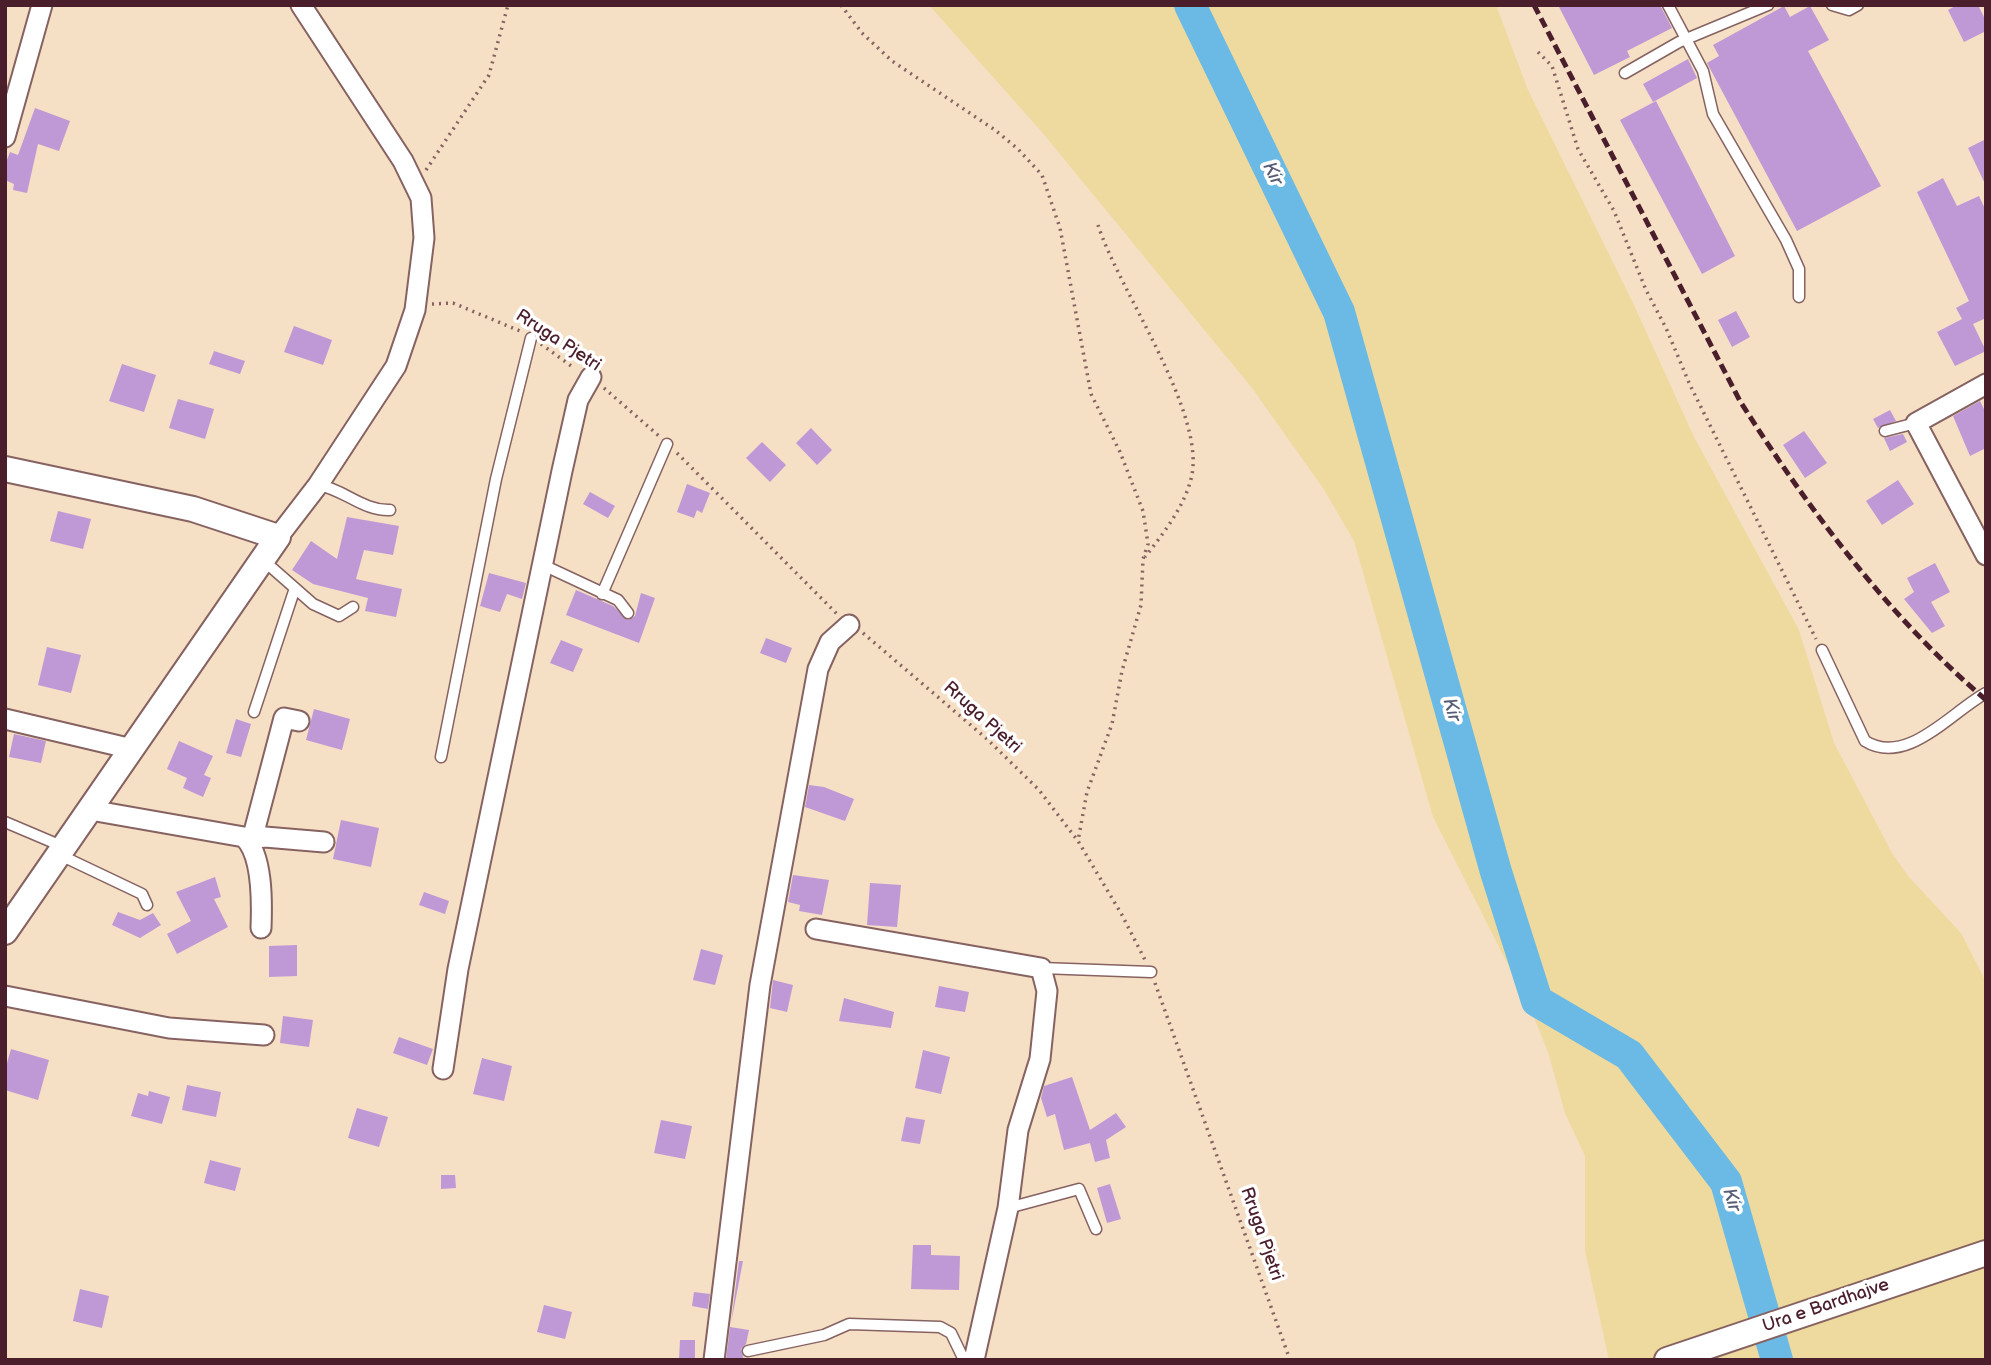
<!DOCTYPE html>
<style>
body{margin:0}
#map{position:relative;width:1991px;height:1365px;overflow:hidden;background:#f5dfc5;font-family:"Balsamiq Sans",sans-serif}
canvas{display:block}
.frame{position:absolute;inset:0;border:7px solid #4a1f2b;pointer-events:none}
</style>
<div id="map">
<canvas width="1991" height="1365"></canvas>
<div class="frame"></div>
</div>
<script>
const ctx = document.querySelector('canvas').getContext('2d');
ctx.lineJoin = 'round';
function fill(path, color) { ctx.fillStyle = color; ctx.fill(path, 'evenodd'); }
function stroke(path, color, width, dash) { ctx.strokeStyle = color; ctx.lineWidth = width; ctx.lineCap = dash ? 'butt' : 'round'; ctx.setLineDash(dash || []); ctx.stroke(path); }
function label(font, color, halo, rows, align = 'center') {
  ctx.font = font + ' "Balsamiq Sans",sans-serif'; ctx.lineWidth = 7; ctx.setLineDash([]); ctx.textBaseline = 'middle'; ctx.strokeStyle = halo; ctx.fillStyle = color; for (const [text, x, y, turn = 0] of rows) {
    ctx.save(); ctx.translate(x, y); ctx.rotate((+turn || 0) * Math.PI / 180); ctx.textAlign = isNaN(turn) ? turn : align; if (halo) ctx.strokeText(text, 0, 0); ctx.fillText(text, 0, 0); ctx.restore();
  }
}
const sand = new Path2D(`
 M 929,5 L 1496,5 L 1528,90 L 1634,305 L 1694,437 L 1799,630 L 1834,743 L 1892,853 L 1908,876 L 1961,933 L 1986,982 L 1986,1360 L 1609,1360 L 1585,1251 L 1585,1156 L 1565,1113 L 1548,1052 L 1531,1010 L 1433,817 L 1354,541 L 1323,488 L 1252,388 L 1041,131 Z`);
const river = new Path2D(`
 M 1190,5 L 1339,312 L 1496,872 L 1537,1001 L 1629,1055 L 1726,1182 L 1777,1360`);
const building = new Path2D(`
 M 1558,5 L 1660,5 L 1672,28 L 1627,51 L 1630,57 L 1594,75 Z
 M 1957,5 L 1978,5 L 1986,21 L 1986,31 L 1964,42 L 1948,10 Z
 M 1784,6 L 1790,17 L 1810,6 L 1829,40 L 1808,51 L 1881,186 L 1797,231 L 1707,63 L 1719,56 L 1713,45 Z
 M 1688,59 L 1697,78 L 1653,102 L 1643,84 Z
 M 1656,101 L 1735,256 L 1702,274 L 1620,120 Z
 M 35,108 L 70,121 L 59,151 L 38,144 L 27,193 L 13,190 L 14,184 L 5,180 L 5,165 L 10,152 L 18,155 Z
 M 1986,139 L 1986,186 L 1968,148 Z
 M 1943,178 L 1957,206 L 1979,196 L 1986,211 L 1986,318 L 1973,324 L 1986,351 L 1955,366 L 1937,332 L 1962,319 L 1956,308 L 1969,301 L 1917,192 Z
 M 1736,311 L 1750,337 L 1732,347 L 1718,320 Z
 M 294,326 L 332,340 L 323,365 L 284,352 Z
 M 214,351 L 245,361 L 240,374 L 209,364 Z
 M 122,364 L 156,375 L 144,412 L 109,401 Z
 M 178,399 L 214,409 L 205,439 L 169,428 Z
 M 1980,401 L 1986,413 L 1986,448 L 1970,456 L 1953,416 Z
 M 1890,410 L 1896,421 L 1878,428 L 1873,419 Z
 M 811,428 L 832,450 L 817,465 L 796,443 Z
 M 1804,431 L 1827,463 L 1805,478 L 1783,445 Z
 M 1903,434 L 1907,442 L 1890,451 L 1884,438 Z
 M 762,442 L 786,465 L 770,482 L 746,458 Z
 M 1898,480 L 1914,504 L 1882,525 L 1866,501 Z
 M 687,484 L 710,493 L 702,513 L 697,510 L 694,518 L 677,512 Z
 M 590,492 L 615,506 L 608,518 L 583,504 Z
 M 58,511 L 91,519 L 83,549 L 50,541 Z
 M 347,517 L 399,526 L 393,555 L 364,550 L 356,579 L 402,589 L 396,617 L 365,611 L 368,598 L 313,584 L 292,570 L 311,541 L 337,559 Z
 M 1935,563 L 1950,592 L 1931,602 L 1945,626 L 1932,633 L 1904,599 L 1914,592 L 1907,578 Z
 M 489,573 L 526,583 L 522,599 L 507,594 L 500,612 L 480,606 Z
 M 576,590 L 613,606 L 628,620 L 635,616 L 641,593 L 655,598 L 639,643 L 566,615 Z
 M 766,638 L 792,648 L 786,663 L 760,653 Z
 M 561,640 L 583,649 L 573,672 L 550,663 Z
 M 47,647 L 81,655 L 71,693 L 38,685 Z
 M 314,709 L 350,719 L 342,750 L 306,740 Z
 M 236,719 L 251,724 L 241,757 L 226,753 Z
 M 14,734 L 46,741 L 41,763 L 9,757 Z
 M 179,741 L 213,756 L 204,775 L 211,778 L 203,797 L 183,788 L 187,778 L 167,769 Z
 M 809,785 L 824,787 L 854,799 L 845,821 L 805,807 Z
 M 341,820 L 379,828 L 371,867 L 333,859 Z
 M 793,875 L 829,880 L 822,915 L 799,911 L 800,905 L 788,902 Z
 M 215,877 L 221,897 L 214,899 L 228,927 L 177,954 L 167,934 L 191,921 L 176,892 Z
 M 870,883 L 901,885 L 897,927 L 867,925 Z
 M 424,892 L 449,901 L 445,914 L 419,905 Z
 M 118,912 L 140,920 L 153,913 L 161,925 L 140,938 L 112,925 Z
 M 297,945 L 297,976 L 269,977 L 269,946 Z
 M 701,949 L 723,955 L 715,985 L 693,980 Z
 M 773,980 L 793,985 L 787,1012 L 770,1008 Z
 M 939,986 L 969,992 L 965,1012 L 935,1007 Z
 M 844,998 L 894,1012 L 891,1028 L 839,1021 Z
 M 283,1016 L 313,1020 L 309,1047 L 280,1043 Z
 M 399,1037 L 433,1049 L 427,1065 L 393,1053 Z
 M 11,1049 L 49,1060 L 38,1100 L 5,1090 L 5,1070 Z
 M 923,1050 L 950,1057 L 941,1094 L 915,1088 Z
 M 482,1058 L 512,1066 L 504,1101 L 473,1094 Z
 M 1072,1077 L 1090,1130 L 1116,1113 L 1126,1127 L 1106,1140 L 1110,1158 L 1095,1162 L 1090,1143 L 1064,1150 L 1055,1114 L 1047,1117 L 1041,1098 L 1044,1086 Z
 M 187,1085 L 221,1092 L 216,1117 L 182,1110 Z
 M 149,1091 L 170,1097 L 162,1124 L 131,1116 L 138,1093 L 148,1096 Z
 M 357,1108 L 388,1117 L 379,1147 L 348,1138 Z
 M 906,1117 L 925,1120 L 920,1144 L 901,1141 Z
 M 661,1120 L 692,1126 L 685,1159 L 654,1153 Z
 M 210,1160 L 241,1168 L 235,1191 L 204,1183 Z
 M 441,1175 L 455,1175 L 456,1188 L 441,1189 Z
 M 1110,1184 L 1121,1219 L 1107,1223 L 1097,1188 Z
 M 913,1245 L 931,1245 L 931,1255 L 960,1256 L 959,1290 L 911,1289 Z
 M 739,1261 L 743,1261 L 731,1323 Z
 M 80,1289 L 109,1296 L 102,1328 L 73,1321 Z
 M 694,1292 L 710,1294 L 708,1309 L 692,1306 Z
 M 544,1305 L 572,1312 L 565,1339 L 537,1332 Z
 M 730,1327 L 749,1330 L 746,1344 L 741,1349 L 744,1360 L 726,1360 Z
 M 680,1340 L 695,1340 L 695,1360 L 679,1360 Z`);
const path = new Path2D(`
 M 841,5 L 862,33 L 892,61 L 995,130 L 1018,149 L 1042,175 L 1060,228 L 1091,394 L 1120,452 L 1143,511 L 1148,544 L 1143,559 L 1141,605 L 1122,671 L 1112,724 L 1087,792 L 1078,841
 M 1538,52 L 1552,66 L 1578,149 L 1614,211 L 1646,290 L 1666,328 L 1690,385 L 1816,639
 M 426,170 L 489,75 L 508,5
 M 1098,225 C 1119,291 1208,415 1191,479 C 1184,507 1163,534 1145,557
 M 432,304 L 453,303 L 520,331
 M 541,344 L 574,368
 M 604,388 L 659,436
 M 677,453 L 837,614
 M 863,633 L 987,739 L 1039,790 L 1078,841 L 1122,915 L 1145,960
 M 1155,983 L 1290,1360`);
const service = new Path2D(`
 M 1668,5 L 1703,71 L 1713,114 L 1786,240 L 1799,269 L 1799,297
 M 1832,5 L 1849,10 L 1858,5
 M 1625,73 L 1679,42 L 1768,5
 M 1885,431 L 1916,423
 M 319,485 C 345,490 363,511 390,510
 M 263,560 L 313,604 L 339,616 L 353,607
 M 543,565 L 618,600 L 628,613
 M 602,594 L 667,444
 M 1822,650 L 1865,741 C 1907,767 1951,712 1986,693
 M 254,712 L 295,588
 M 441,757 L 496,479 L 531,338
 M 5,822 L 64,847
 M 60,855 L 142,894 L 147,905
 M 1041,968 L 1151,972
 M 1008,1208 L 1079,1189 L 1096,1229
 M 748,1351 L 824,1335 L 849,1324 L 940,1327 L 951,1333 L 964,1360`);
const minor = new Path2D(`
 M 5,137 L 42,5
 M 1986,384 L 1916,423 L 1986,555
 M 278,537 L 318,485 L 396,366 L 415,310 L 424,238 L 421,198 L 403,161 L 301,5
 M 5,719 L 132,749
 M 299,721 L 284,718 L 254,832 L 248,840 L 265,837 L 324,842
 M 90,810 L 244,837 C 263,855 262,903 261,928
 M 816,929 L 1041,968 L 1047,991 L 1040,1059 L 1018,1130 L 1008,1208 L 974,1360
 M 5,996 L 169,1028 L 264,1035
 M 443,1069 L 458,969 L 562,471 L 578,400 L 591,377
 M 714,1360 L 760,985 L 818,669 L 830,642 L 849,625`);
const tertiary = new Path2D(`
 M 5,469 L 193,509 L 278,537 L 5,932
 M 1667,1360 L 1986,1253`);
const rail = new Path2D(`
 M 1534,5 L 1740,401 C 1809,510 1888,616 1986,700`);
const streetNames = [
 ["Rruga Pjetri",558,341,33],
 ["Rruga Pjetri",982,718,42],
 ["Rruga Pjetri",1261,1234,71],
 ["Ura e Bardhajve",1826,1306,-19]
];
const waterNames = [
 ["Kir",1272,174,64],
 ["Kir",1451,710,74],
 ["Kir",1731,1200,73]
];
fill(sand, '#eeda9e');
stroke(river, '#6abae5', 32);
fill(building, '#bf99d6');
stroke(service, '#866261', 13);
stroke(minor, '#866261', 23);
stroke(tertiary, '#866261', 28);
stroke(path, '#866261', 3.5, [2, 5]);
stroke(service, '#fff', 10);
stroke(minor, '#fff', 19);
stroke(tertiary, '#fff', 24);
stroke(rail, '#4a1f2b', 5, [10, 5]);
label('18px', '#4a1f2b', '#fff', streetNames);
label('italic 19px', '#575d75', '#fff', waterNames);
</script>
